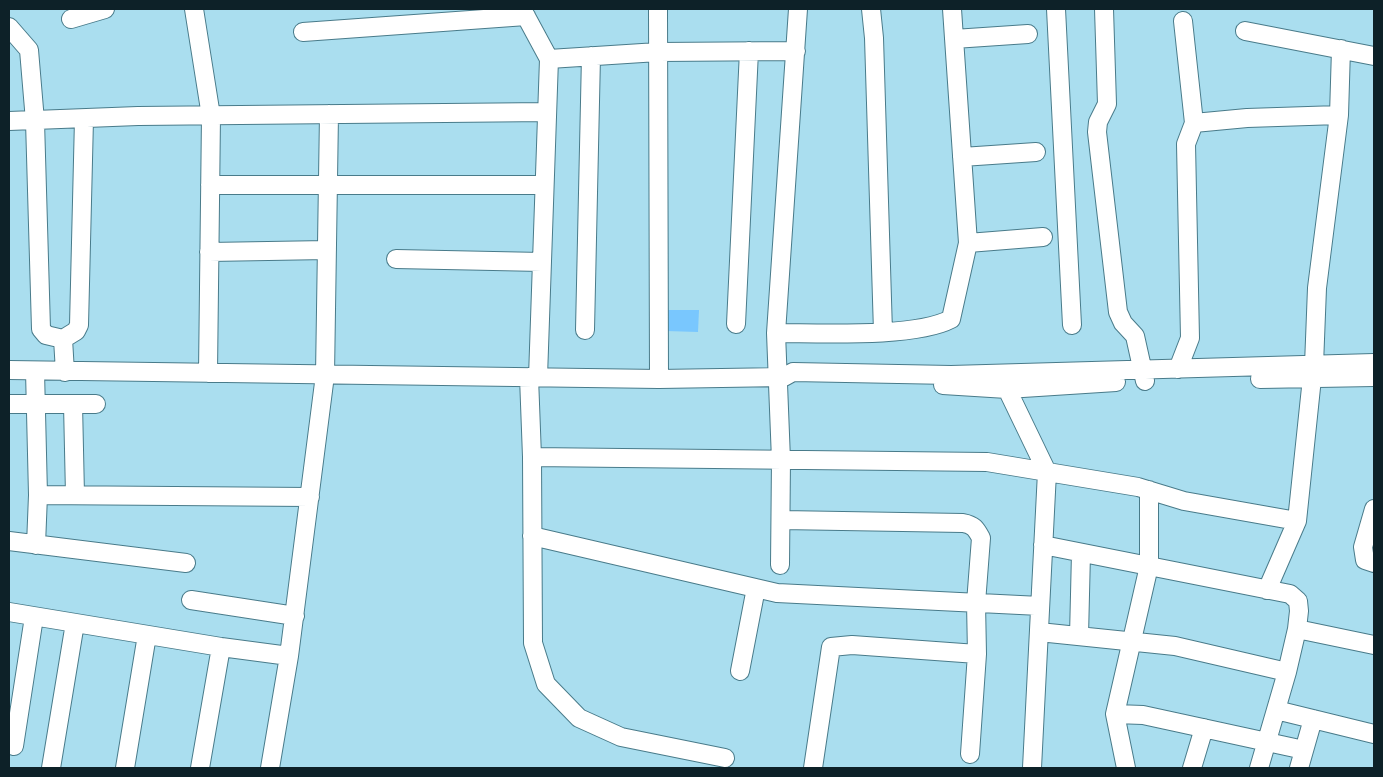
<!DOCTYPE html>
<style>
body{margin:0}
#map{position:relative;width:1383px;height:777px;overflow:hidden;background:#aadeef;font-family:"Golos Text",sans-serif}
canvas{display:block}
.frame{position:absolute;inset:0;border:10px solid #0d2128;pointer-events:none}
</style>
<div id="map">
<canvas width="1383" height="777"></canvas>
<div class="frame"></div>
</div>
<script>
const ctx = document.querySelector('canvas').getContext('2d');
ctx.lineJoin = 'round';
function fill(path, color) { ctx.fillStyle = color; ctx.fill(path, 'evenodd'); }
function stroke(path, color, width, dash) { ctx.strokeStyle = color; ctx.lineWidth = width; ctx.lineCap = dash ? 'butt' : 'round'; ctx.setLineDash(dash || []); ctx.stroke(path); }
const building = new Path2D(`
 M 666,310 L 699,310 L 698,332 L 666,331 Z`);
const minor = new Path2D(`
 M 194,9 L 211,116 L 208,373
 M 522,9 L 549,59 L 538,377
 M 658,9 L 659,379
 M 871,9 L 874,38 L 883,332
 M 1056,9 L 1072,325
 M 1104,9 L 1107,104 L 1098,122 L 1097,132 L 1118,312 L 1123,323 L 1135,336 L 1145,381
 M 71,19 L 105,9
 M 1183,21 L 1194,123
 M 9,27 L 29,50 L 35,121 L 41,329 L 46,335 L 63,339 L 65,372
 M 1245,31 L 1374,56
 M 303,32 L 526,16
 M 954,39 L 1028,34
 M 549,59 L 658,52 L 796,51
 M 9,121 L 138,116 L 547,112
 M 962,157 L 1036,152
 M 210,185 L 544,185
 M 968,243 L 1043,237
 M 209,252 L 327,250
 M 396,259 L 542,262
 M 736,324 L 749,51
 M 585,330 L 591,56
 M 776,333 C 820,333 915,338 951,319 L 968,243 L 952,9
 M 63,339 L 76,331 L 79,325 L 84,119
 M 1314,365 L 1317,288 L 1339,115 L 1341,49
 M 1178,369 L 1190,338 L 1186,144 L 1194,123 L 1247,118 L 1339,115
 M 9,370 L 659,379 L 784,377 L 793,372 L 951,375 L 1374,363
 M 35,371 L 38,495 L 36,545
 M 529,377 L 532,457 L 533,643 L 546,684 L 579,718 L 621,737 L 725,758
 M 1260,379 L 1374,377
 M 943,385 L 1007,389 L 1116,382
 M 1007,389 L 1047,472 L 1032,768
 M 9,404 L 96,404
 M 73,404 L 75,495
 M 532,457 L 987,462 L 1138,487 L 1184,501 L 1297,521
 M 38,495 L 310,497
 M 1374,509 L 1363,547 L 1365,560 L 1374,563
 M 782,520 L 963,523 C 974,525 976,529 981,538 L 976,603 L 977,654 L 970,754
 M 532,536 L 777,593 L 1040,606
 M 9,541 L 186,563
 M 1043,545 L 1290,594 L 1298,601 L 1299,611 L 1297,629 L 1287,672 L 1259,768
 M 780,565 L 781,460 L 776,333 L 798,9
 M 1267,590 L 1297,521 L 1312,378
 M 191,600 L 295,616
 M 9,612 L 221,647 L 289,656
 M 1297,629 L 1374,645
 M 1039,632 L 1175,646 L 1287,672
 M 1079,636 L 1081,553
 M 740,671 L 756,588
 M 1276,710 L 1374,734
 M 1115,714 L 1143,715 L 1304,750
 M 14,746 L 34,617
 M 51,768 L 75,623
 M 125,768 L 147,635
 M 200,768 L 221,647
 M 270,768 L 289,656 L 325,375 L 329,114
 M 813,768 L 831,647 L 852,645 L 977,654
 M 1126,768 L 1115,714 L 1149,566 L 1149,490
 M 1192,768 L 1204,728
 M 1299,768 L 1313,719`);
fill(building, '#79c7fe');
stroke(minor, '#497b8a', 20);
stroke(minor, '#fff', 18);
</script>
